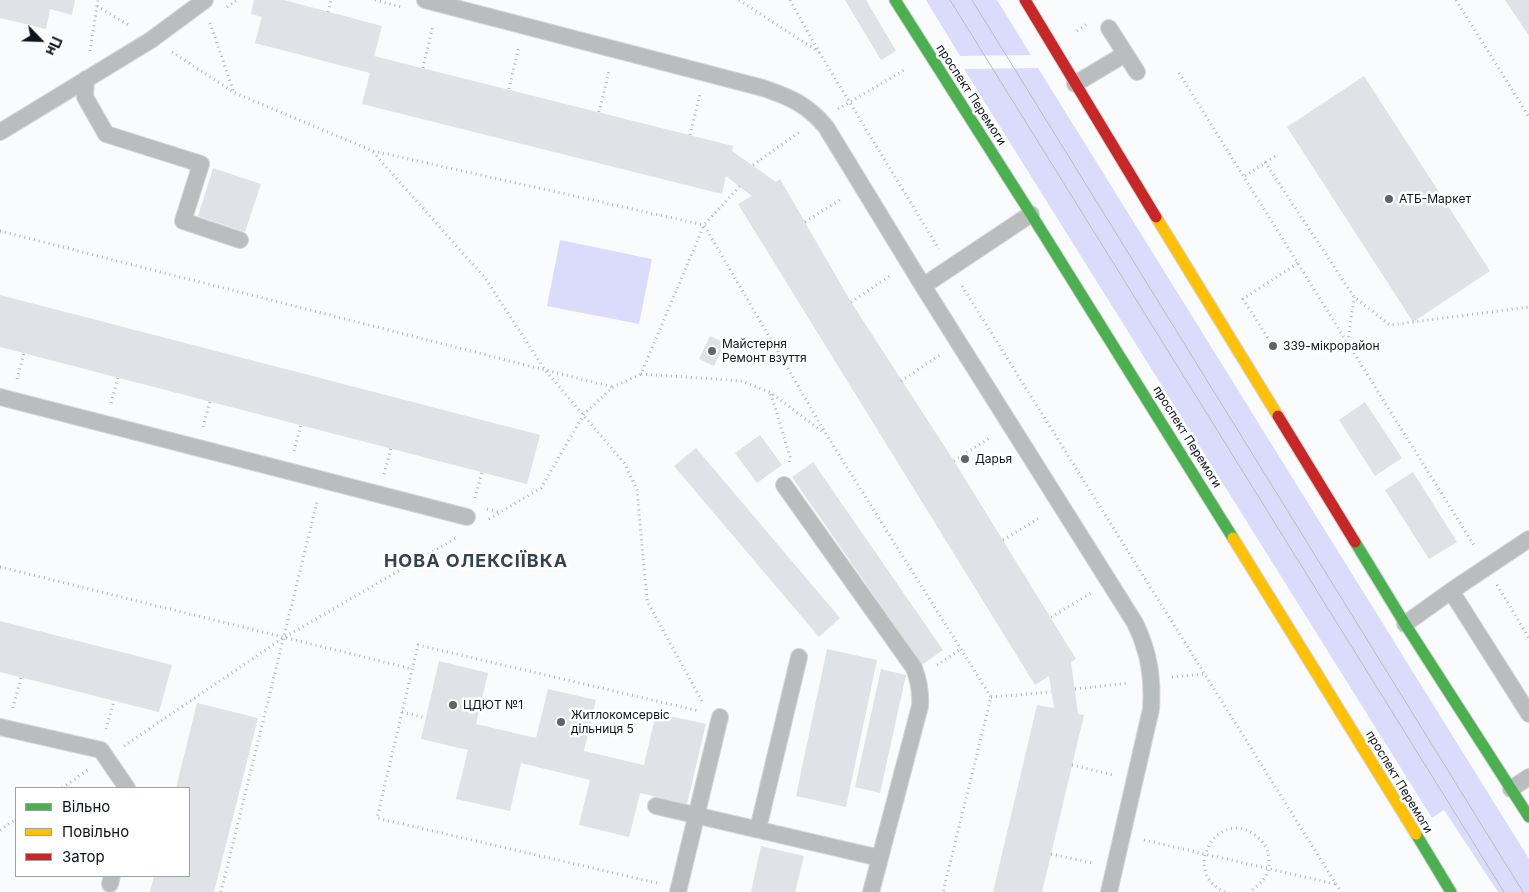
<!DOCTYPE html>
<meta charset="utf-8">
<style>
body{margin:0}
#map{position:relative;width:1529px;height:892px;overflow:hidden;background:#f9fbfd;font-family:Inter,sans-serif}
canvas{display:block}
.legend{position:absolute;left:15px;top:787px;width:175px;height:90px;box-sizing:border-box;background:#fff;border:1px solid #9ea1a3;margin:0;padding:6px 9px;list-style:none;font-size:15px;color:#0d1318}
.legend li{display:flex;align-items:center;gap:10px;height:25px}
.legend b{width:25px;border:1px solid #9ea1a3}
.north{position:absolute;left:15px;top:15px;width:50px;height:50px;-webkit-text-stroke:4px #fff;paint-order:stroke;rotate:114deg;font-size:14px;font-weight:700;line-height:20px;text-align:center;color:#0d1318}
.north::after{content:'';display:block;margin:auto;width:18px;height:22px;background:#0d1318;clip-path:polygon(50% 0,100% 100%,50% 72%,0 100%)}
</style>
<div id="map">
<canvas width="1529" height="892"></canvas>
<ul class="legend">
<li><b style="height:6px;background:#4caf50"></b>Вільно</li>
<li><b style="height:6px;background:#ffc107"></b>Повільно</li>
<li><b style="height:6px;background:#c62828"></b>Затор</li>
</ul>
<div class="north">Пн</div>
</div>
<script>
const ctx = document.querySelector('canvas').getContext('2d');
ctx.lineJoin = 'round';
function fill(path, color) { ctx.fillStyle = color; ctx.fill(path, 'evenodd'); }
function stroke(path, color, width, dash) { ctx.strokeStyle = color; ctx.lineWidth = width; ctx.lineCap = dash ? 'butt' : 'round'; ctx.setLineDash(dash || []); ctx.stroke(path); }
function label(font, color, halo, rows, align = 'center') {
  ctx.font = font + ' Inter,sans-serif'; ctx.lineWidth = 5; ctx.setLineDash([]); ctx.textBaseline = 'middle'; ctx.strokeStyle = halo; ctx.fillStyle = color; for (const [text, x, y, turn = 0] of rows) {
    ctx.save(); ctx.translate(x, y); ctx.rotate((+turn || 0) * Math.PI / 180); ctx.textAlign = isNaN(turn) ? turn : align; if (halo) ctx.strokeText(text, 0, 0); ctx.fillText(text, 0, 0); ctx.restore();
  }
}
const green = new Path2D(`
 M 926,0 L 997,0 L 1031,55 L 960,56 Z
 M 1038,68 L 1529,859 L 1529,892 L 1498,892 L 1444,810 L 1432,818 L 964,69 Z
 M 560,240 L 652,259 L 639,324 L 547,306 Z`);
const building = new Path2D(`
 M 0,0 L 75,0 L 72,15 L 50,9 L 46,29 L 0,18 Z
 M 254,0 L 284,0 L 382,26 L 374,56 L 733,146 L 732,151 L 776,182 L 780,179 L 851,302 L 954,461 L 1076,659 L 1071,662 L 1078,714 L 1084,715 L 1042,892 L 993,892 L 1037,705 L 1054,708 L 1049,676 L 1035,685 L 738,204 L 752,196 L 726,176 L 722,194 L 362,104 L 370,73 L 255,43 L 262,17 L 251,14 Z
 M 845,0 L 866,0 L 896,51 L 881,60 Z
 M 1505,0 L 1529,0 L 1529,36 Z
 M 1364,76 L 1490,271 L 1413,322 L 1287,127 Z
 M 213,168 L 261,184 L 245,232 L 198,216 Z
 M 0,295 L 540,435 L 527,484 L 0,347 Z
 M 710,336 L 725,343 L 714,366 L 699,359 Z
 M 1365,402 L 1402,458 L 1375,476 L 1339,420 Z
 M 760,435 L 782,465 L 757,483 L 735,453 Z
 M 696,448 L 840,618 L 819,637 L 674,466 Z
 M 813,462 L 943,650 L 922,665 L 792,477 Z
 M 1413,472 L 1457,542 L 1429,559 L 1385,490 Z
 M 0,621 L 172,665 L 159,712 L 0,672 Z
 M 827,649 L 877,660 L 846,807 L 796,796 Z
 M 439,661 L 488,673 L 476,724 L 536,738 L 548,689 L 596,700 L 584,751 L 644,765 L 656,713 L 706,724 L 687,804 L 640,793 L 629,837 L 579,825 L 590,780 L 521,763 L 510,811 L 456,799 L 468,750 L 421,739 Z
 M 881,669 L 906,675 L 880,793 L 855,787 Z
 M 197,703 L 258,718 L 214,892 L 150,892 L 154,876 L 189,876 L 189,788 L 176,788 Z
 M 761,846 L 804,856 L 795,892 L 751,892 Z`);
const path = new Path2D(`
 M 375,0 L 404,8
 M 739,0 L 819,52
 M 790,0 L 819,52 L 939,249
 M 1456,0 L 1529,117
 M 97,6 L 130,26
 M 227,7 L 237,0
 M 328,12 L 331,0
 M 210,23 L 234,93
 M 1077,31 L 1087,24
 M 90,51 L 98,0
 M 172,52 L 235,93 L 373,151 L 704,225 L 826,434 L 991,697 L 943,892
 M 423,68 L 433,25
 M 1179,73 L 1475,547
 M 509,89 L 519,46
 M 838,109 L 906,69
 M 599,112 L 609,71
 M 690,135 L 700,94
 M 373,152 L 485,278 L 545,370 L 625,464 L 637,490 L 647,601 L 703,703
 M 1265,162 L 1354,297 L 1390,325 L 1529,307
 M 753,165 L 801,131
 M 1245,176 L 1277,155
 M 805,222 L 843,198
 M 0,231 L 612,387
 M 962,286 L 1341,892
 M 851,302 L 890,276
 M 1348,342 L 1354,297
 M 1273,346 L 1243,299 L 1298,263
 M 641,374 L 742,381 L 771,393 L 824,433
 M 17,379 L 24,353
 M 901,381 L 940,355
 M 771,394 L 790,457 L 789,465
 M 111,403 L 118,377
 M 203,427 L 210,401
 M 294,451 L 301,425
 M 954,461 L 991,437
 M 384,474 L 391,448
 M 475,498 L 482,472
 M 487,509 L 500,512
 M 489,519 L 541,488 L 584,414 L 613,387 L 641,374 L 704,225 L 740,186
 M 1003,540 L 1041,517
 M 0,567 L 412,669
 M 1497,585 L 1529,638
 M 1051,617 L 1091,593
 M 937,665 L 961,649
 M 1172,677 L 1204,674
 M 1075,689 L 1129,683
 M 991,697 L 1051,692
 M 13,708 L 21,677
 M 402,712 L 426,718
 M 106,729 L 114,701
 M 124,746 L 283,638 L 456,538
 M 1072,765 L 1113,775
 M 62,788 L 88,770
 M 0,830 L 16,819
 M 1144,840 L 1335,884
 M 1051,854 L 1092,863
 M 657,883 L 377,818 L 418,645 L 699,711
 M 221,892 L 317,502
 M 1225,892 C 1181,874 1215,810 1252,833 C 1261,839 1268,847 1269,858 C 1271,873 1262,884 1249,892`);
const lane = new Path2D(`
 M 425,0 L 763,88 C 790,97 808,105 826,127 L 923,286 L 1135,623 C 1149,652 1153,677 1151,709 L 1109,892
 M 1109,28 L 1137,72
 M 86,79 L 85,97 L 106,134 L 201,164 L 183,221 L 240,240
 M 1075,84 L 1125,54
 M 0,132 L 151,40 L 205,0
 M 923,286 L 1031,214
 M 0,397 L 467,517
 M 784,485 L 914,668 C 919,681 921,692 920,706 L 871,892
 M 1451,591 L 1529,714
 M 1405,624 L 1451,591 L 1529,539
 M 0,727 L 101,750 L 127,788
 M 1511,789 L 1529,777
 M 656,806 L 880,858
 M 758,829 L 799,657
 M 110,884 L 112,876
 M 678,892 L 720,717`);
const fast = new Path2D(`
 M 895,0 L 1031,214 L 1233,538
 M 1355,542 L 1405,624 L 1529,817
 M 1416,834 L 1451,892`);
const slow = new Path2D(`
 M 1156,217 L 1278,416
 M 1233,538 L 1416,834`);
const jam = new Path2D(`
 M 1025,0 L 1156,217
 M 1278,416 L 1355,542`);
const tram = new Path2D(`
 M 950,0 L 1504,892
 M 972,0 L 1523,892`);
const markers = [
 [1389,199,5,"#606468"],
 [1273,346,5,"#606468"],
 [712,351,5,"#606468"],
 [965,459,5,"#606468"],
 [453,705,5,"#606468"],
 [561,722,5,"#606468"]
];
const streetNames = [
 ["проспект Перемоги",971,95,57],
 ["проспект Перемоги",1187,437,58],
 ["проспект Перемоги",1399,782,59]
];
const poiNames = [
 ["АТБ-Маркет",1399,199],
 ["Майстерня",722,344],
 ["Ремонт взуття",722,358],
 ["339-мiкрорайон",1283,346],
 ["Дарья",975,459],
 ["ЦДЮТ №1",463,705],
 ["Житлокомсервіс",571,715],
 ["дільниця 5",571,729]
];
const districtNames = [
 ["НОВА ОЛЕКСІЇВКА",476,562]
];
fill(green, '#dbdcfc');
fill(building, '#dfe2e6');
stroke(lane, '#d4d6d8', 18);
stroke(fast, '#d4d6d8', 13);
stroke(slow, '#d4d6d8', 13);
stroke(jam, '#d4d6d8', 13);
stroke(path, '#b3b5b6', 3, [1, 4]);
stroke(lane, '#babdbe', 16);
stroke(fast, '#4caf50', 11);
stroke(slow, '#ffc107', 11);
stroke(jam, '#c62828', 11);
stroke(tram, '#b8bbbc', 1);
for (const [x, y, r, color] of markers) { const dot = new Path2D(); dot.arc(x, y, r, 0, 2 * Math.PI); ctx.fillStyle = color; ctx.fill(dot); stroke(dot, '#fff', 2); }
label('12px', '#0d1318', '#fff', streetNames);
label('12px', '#0d1318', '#fff', poiNames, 'left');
ctx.letterSpacing = '1px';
label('bold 18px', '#35424f', '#fff', districtNames);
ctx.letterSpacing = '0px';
</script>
